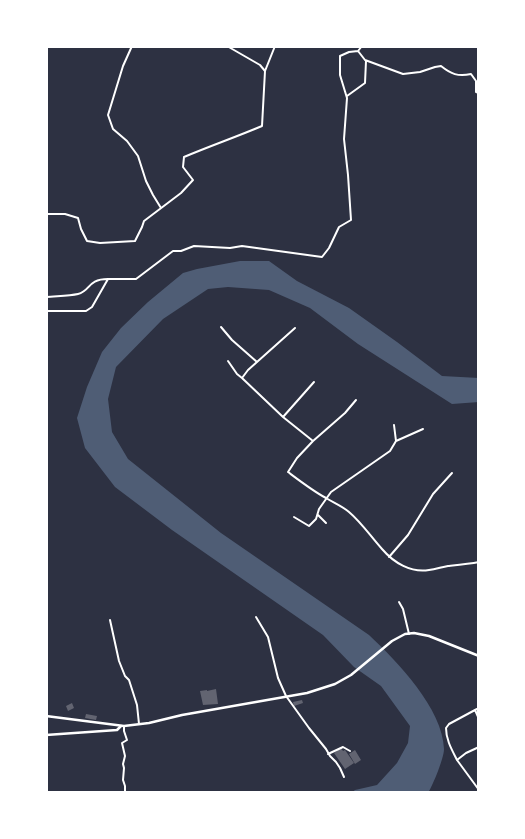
<!DOCTYPE html>
<style>
body{margin:0}
#map{position:relative;width:525px;height:839px;overflow:hidden;background:#2d3142;font-family:Barlow,sans-serif}
canvas{display:block}
.frame{position:absolute;inset:0;border:48px solid #fff;pointer-events:none}
</style>
<div id="map">
<canvas width="525" height="839"></canvas>
<div class="frame"></div>
</div>
<script>
const ctx = document.querySelector('canvas').getContext('2d');
ctx.lineJoin = 'round';
function fill(path, color) { ctx.fillStyle = color; ctx.fill(path, 'evenodd'); }
function stroke(path, color, width, dash) { ctx.strokeStyle = color; ctx.lineWidth = width; ctx.lineCap = dash ? 'butt' : 'round'; ctx.setLineDash(dash || []); ctx.stroke(path); }
const water = new Path2D(`
 M 240,261 L 269,261 L 297,281 L 349,308 L 397,342 L 442,376 L 479,378 L 479,402 L 452,404 L 358,344 L 310,308 L 269,290 L 228,287 L 208,289 L 163,319 L 116,367 L 108,399 L 112,432 L 128,459 L 221,533 L 369,635 C 397,661 443,709 444,749 C 444,758 433,785 428,793 L 351,793 L 355,790 L 377,785 L 397,763 L 408,743 L 410,726 L 381,686 L 354,667 L 323,635 L 172,530 L 115,487 L 85,448 L 77,418 L 87,387 L 102,352 L 121,328 L 148,302 L 183,273 L 197,269 Z`);
const building = new Path2D(`
 M 216,689 L 218,704 L 203,705 L 200,691 L 207,690 L 207,691 Z
 M 302,700 L 303,703 L 294,706 L 293,702 Z
 M 72,703 L 74,708 L 68,711 L 66,706 Z
 M 86,714 L 97,716 L 96,720 L 85,718 Z
 M 341,748 L 343,751 L 345,750 L 354,763 L 345,769 L 334,753 Z
 M 355,750 L 361,760 L 355,764 L 349,754 Z`);
const minor = new Path2D(`
 M 132,46 L 123,66 L 108,115 L 113,129 L 127,141 L 138,156 L 146,181 L 153,195 L 161,208
 M 227,46 L 260,65 L 265,71
 M 358,51 L 365,60 L 403,74 L 420,72 L 435,67 L 441,66 C 451,74 458,77 471,74 L 476,81 L 476,92 L 479,93
 M 358,51 L 362,46
 M 347,96 L 365,83 L 366,61
 M 46,214 L 65,214 L 78,218 L 81,229 L 87,241 L 100,243 L 135,241 L 142,227 L 144,221 L 181,193 L 193,180 L 183,167 L 184,157 C 210,146 236,137 262,126 L 265,71 L 275,46
 M 46,297 C 56,296 69,296 78,294 C 91,291 87,279 108,279
 M 46,311 L 86,311 L 92,307 L 108,279 L 136,279 L 173,251 L 181,251 L 194,246 L 230,248 L 242,246 L 322,257 L 329,248 L 339,227 L 351,220 L 348,175 L 344,139 L 347,98 L 340,75 L 340,56 L 349,52 L 358,51
 M 221,327 L 232,340 L 257,362
 M 295,328 L 248,370 L 242,378 L 283,417 L 313,441 L 297,458 L 288,472 C 300,481 313,491 326,498 C 334,503 342,506 349,512 C 362,523 371,537 382,549 C 394,563 411,573 429,570 C 436,569 442,567 448,566 C 458,565 469,564 479,562
 M 228,361 L 237,374 L 242,378
 M 283,417 L 314,382
 M 313,441 L 345,413 L 356,400
 M 396,441 L 423,429
 M 318,515 L 326,523
 M 294,517 L 309,526 L 316,519 L 319,509 L 331,492 L 390,451 L 396,441 L 394,425
 M 389,557 L 408,535 L 433,494 L 452,473
 M 399,602 L 403,609 L 409,634
 M 256,617 L 268,637 L 278,678 L 286,696 L 309,728 L 326,749 L 330,756 L 336,762 L 340,768 L 344,777
 M 110,620 L 119,661 L 125,676 L 129,680 L 137,705 L 139,724
 M 477,709 L 475,710 L 479,719
 M 124,726 L 124,731 L 127,740 L 122,743 L 125,756 L 123,764 L 124,768 L 123,780 L 125,786 L 125,793
 M 479,747 L 466,753 L 457,760 L 479,790
 M 328,754 L 343,747 L 350,751
 M 457,760 C 452,750 446,740 446,728 L 449,724 L 475,710`);
const secondary = new Path2D(`
 M 46,735 L 117,730 L 121,726`);
const primary = new Path2D(`
 M 46,716 L 124,726 L 149,723 L 182,715 L 307,693 L 335,684 L 351,675 L 392,641 L 405,634 L 414,633 L 429,636 L 479,656`);
fill(water, '#4f5d75');
fill(building, '#626471');
stroke(minor, '#fff', 2);
stroke(secondary, '#fff', 2.5);
stroke(primary, '#fff', 2.5);
</script>
